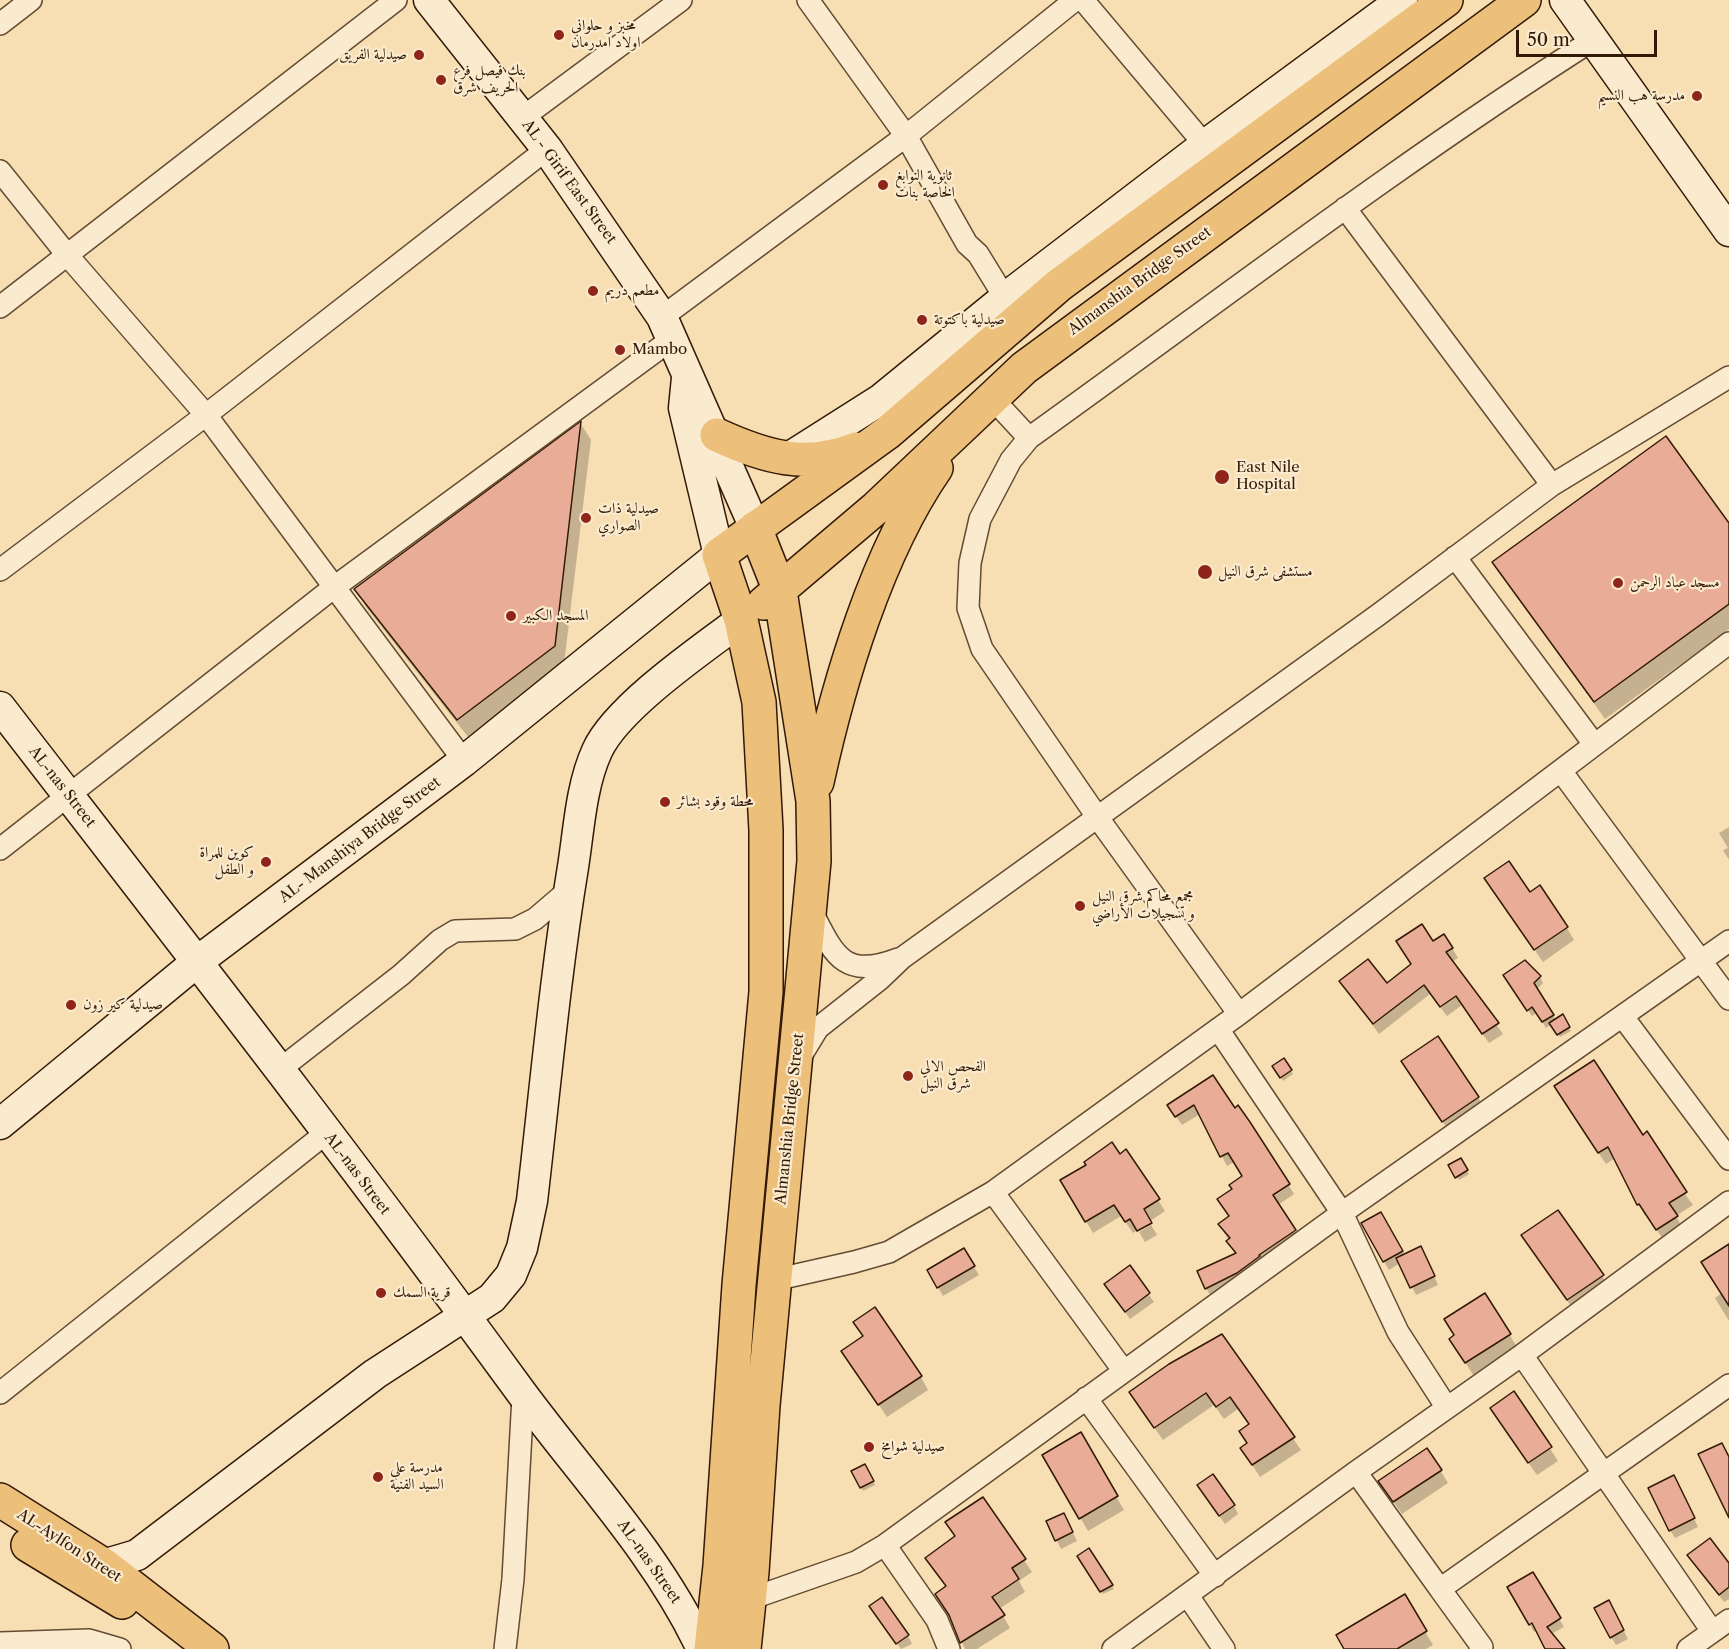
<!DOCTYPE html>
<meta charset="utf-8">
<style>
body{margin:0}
#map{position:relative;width:1729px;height:1649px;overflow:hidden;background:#f7deb3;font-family:"Libre Caslon Text",serif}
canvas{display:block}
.scale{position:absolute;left:1516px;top:30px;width:141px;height:27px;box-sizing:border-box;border:3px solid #331a07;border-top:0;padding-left:8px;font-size:18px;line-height:21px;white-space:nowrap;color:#331a07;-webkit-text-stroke:4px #faeace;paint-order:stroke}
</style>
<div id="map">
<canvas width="1729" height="1649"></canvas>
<div class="scale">50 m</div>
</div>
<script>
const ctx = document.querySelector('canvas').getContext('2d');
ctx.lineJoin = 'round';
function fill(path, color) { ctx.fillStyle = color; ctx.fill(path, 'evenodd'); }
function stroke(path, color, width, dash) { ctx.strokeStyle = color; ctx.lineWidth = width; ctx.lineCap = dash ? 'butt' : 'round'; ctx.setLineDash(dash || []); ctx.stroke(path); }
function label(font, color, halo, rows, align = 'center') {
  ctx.font = font + ' "Libre Caslon Text",Amiri,serif'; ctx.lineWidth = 4.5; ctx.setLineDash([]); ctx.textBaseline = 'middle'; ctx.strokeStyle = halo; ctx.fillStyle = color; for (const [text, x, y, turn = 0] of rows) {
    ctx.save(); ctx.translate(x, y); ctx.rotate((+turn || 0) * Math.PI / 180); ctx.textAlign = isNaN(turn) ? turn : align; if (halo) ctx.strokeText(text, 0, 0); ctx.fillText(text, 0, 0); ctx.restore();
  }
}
const shadow = new Path2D(`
 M 581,424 L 591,440 L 564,664 L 468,737 L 366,607 L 356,590 Z
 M 1729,526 L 1729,629 L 1605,719 L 1494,563 Z
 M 1729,827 L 1729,860 L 1723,850 L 1728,848 L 1719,833 Z
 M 1494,891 L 1530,894 L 1567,928 L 1574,940 L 1543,962 Z
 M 1432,943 L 1452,948 L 1458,958 L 1452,962 L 1503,1034 L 1489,1043 L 1462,1005 L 1447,1016 L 1430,994 L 1379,1034 L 1341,981 L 1387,986 L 1413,965 Z
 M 1540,977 L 1543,983 L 1536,990 L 1556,1020 L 1562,1016 L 1571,1031 L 1560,1037 L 1552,1024 L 1546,1028 L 1537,1013 L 1532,1016 L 1508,981 Z
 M 1283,1060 L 1293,1074 L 1283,1081 L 1274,1067 Z
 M 1410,1074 L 1478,1097 L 1485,1110 L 1451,1134 Z
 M 1213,1077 L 1268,1200 L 1289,1186 L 1294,1194 L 1278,1205 L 1300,1241 L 1212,1298 L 1206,1288 L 1236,1254 L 1220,1225 L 1230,1217 L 1234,1190 L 1244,1177 L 1234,1162 L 1227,1166 L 1200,1114 L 1182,1125 L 1175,1115 Z
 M 1562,1099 L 1643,1137 L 1693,1205 L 1676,1216 L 1683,1229 L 1664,1241 L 1647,1215 L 1645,1216 L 1615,1158 L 1606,1164 Z
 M 1460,1160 L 1469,1174 L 1459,1180 L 1450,1166 Z
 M 1062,1181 L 1158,1200 L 1165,1211 L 1133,1233 L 1121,1216 L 1093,1233 Z
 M 1381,1214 L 1405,1256 L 1425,1256 L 1438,1285 L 1416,1295 L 1400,1263 L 1389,1270 L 1363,1224 Z
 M 1151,1225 L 1157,1235 L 1145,1242 L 1139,1232 Z
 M 1729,1246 L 1729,1321 L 1715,1298 L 1722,1293 Z
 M 1531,1249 L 1602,1276 L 1610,1288 L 1575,1312 Z
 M 964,1250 L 979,1275 L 943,1296 L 929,1270 Z
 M 1129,1267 L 1154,1302 L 1130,1319 L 1111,1293 Z
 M 1509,1334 L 1517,1347 L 1473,1375 L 1459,1352 Z
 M 1222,1336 L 1301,1450 L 1260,1477 L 1249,1460 L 1247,1445 L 1250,1425 L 1238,1409 L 1224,1419 L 1214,1405 L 1163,1440 L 1138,1405 Z
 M 851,1364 L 921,1377 L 928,1390 L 887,1417 Z
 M 1514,1393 L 1558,1461 L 1537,1475 L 1499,1421 Z
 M 1080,1435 L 1124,1510 L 1088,1531 L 1044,1456 Z
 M 865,1466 L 875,1485 L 863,1491 L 853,1472 Z
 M 1440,1470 L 1448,1483 L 1402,1514 L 1388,1494 Z
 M 1678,1485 L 1698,1527 L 1675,1538 L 1670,1530 Z
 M 1203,1494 L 1234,1506 L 1238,1514 L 1225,1524 Z
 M 983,1499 L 1032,1572 L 1019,1581 L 1025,1592 L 999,1609 L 1010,1628 L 977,1649 L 965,1649 L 952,1619 L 947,1588 L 926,1558 L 956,1537 Z
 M 1048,1522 L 1068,1523 L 1077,1541 L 1061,1549 Z
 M 1088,1551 L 1114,1589 L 1103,1594 L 1079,1557 Z
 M 1689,1556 L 1729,1566 L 1729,1599 L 1724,1602 Z
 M 1532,1574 L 1564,1627 L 1551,1634 L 1563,1649 L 1546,1649 L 1537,1630 L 1534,1632 L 1509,1588 Z
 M 1404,1596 L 1433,1645 L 1426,1649 L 1346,1649 Z
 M 1613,1610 L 1628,1639 L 1616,1645 L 1611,1637 Z
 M 876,1614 L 908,1636 L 912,1644 L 901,1649 Z`);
const building = new Path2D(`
 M 581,421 L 555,646 L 457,720 L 354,589 Z
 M 1666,436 L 1729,523 L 1729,604 L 1594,702 L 1492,562 Z
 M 1509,861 L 1530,892 L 1540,885 L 1568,927 L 1534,950 L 1484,878 Z
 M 1422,924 L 1433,941 L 1444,934 L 1453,948 L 1446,952 L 1499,1023 L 1482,1034 L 1456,996 L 1440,1007 L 1424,985 L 1373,1024 L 1339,981 L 1368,959 L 1387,983 L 1411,964 L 1396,941 Z
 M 1525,960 L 1541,976 L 1534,983 L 1554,1015 L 1542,1022 L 1532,1007 L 1527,1011 L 1503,975 Z
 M 1563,1014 L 1570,1027 L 1557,1035 L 1549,1023 Z
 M 1438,1036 L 1479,1097 L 1442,1122 L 1401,1061 Z
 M 1284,1058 L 1292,1070 L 1280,1078 L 1272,1066 Z
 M 1594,1060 L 1643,1135 L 1647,1131 L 1687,1192 L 1669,1203 L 1678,1216 L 1656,1230 L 1639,1204 L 1637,1205 L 1608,1147 L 1598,1153 L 1554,1086 Z
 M 1213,1075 L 1235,1108 L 1238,1105 L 1250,1122 L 1290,1184 L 1273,1195 L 1296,1230 L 1259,1255 L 1260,1256 L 1237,1273 L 1205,1289 L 1197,1271 L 1236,1253 L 1226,1241 L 1230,1238 L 1218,1224 L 1229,1216 L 1217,1199 L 1232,1189 L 1229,1185 L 1242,1176 L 1228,1153 L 1220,1157 L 1194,1105 L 1175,1117 L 1167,1105 Z
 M 1112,1142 L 1120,1154 L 1126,1149 L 1160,1199 L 1144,1209 L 1152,1223 L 1137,1231 L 1130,1219 L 1125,1222 L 1114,1205 L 1085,1222 L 1060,1180 L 1086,1165 L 1084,1162 Z
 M 1461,1158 L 1468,1170 L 1455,1178 L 1448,1165 Z
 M 1558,1210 L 1604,1275 L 1567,1300 L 1521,1235 Z
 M 1381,1212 L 1403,1251 L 1383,1262 L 1361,1223 Z
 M 1729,1244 L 1729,1306 L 1701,1262 Z
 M 1421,1246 L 1435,1276 L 1410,1288 L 1396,1258 Z
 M 964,1248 L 975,1266 L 937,1288 L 927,1270 Z
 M 1130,1265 L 1150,1293 L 1125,1312 L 1104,1284 Z
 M 1485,1293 L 1511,1334 L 1465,1363 L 1449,1339 L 1454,1335 L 1444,1319 Z
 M 875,1307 L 922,1376 L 878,1405 L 841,1351 L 863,1336 L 853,1322 Z
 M 1222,1334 L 1295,1437 L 1252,1465 L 1240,1448 L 1247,1443 L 1239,1431 L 1249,1424 L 1230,1397 L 1216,1407 L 1206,1393 L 1154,1428 L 1129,1392 L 1169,1364 Z
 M 1514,1391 L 1552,1447 L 1528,1463 L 1490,1408 Z
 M 1081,1432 L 1118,1496 L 1079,1519 L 1042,1455 Z
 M 1722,1443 L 1729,1457 L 1729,1518 L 1698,1454 Z
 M 1427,1448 L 1442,1470 L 1393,1502 L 1378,1481 Z
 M 865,1464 L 874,1481 L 860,1488 L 851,1471 Z
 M 1213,1474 L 1235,1505 L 1219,1516 L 1197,1485 Z
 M 1674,1475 L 1695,1518 L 1669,1531 L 1648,1488 Z
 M 983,1497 L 1026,1559 L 1012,1568 L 1019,1579 L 992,1597 L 1005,1615 L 960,1643 L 949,1615 L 935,1594 L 946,1586 L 925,1558 L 955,1536 L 945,1522 Z
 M 1064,1513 L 1073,1532 L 1055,1541 L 1046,1521 Z
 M 1710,1538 L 1729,1563 L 1729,1587 L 1719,1595 L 1687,1555 Z
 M 1089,1548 L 1113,1585 L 1100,1592 L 1077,1556 Z
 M 1533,1572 L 1561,1618 L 1547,1627 L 1565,1649 L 1545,1649 L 1532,1623 L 1529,1625 L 1507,1587 Z
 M 1405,1594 L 1427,1631 L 1397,1649 L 1344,1649 L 1336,1635 Z
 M 882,1597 L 909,1635 L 896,1644 L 869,1606 Z
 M 1609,1600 L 1624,1630 L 1610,1638 L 1594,1608 Z`);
const street = new Path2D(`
 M 808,0 L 906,136 L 967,244 L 978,254 L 1005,298
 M 1083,0 L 1205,145
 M 0,24 L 31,0
 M 522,118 L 681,0
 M 0,171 L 68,256 L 206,415 L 464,761
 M 1345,208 L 1552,485
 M 0,307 L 396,0
 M 662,317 L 906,136 L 1075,0
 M 991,397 L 1029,438
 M 1455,557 L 1594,744
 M 0,570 L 206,415 L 547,149
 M 1561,771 L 1729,999
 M 0,849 L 333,588 L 672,339
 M 811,910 C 834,955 843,980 898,959
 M 1239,1014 L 1098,818 L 982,649 L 968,608 L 970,563 L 980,519 L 1011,460 L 1029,438 C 1216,304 1399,163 1593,40
 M 1623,1017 L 1729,1159
 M 1218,1029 L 1342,1213 L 1398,1332 L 1447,1408
 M 799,1059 L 818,1028 L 880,979 L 902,958 L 1378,615 L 1552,485 L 1729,377
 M 279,1070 L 401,975 L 440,940 L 455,931 L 515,929 L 535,919 L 570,889
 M 993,1192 L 1123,1370
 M 774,1280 L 854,1262 L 889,1252 L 993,1192 L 1239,1014 L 1729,643
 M 1522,1355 L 1712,1631
 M 0,1393 L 326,1133
 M 1086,1398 L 1215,1576
 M 1356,1472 L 1440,1589
 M 885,1545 L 937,1620 L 949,1649
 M 1188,1596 L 1224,1649
 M 750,1599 L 856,1562 L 885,1545 L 1342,1213 L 1729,941
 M 0,1643 L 89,1640 L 120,1649
 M 505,1649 L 513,1579 L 523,1396
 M 1113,1649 L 1356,1472 L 1522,1355 L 1729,1202
 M 1480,1649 L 1482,1647 L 1440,1589 L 1729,1385
 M 1688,1649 L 1729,1620`);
const secondary = new Path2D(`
 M 429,0 L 547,149 L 662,317 L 755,528
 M 1565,0 L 1729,231
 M 787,459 L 880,400 L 1005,298 L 1205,145 L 1402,0
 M 0,707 C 173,931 348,1155 515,1384 C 578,1471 656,1551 702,1649
 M 0,1124 L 198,961 L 464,761 L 719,555 L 684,408 L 687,378
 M 86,1570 L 137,1555 L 375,1374 L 492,1298 L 511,1275 L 522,1248 L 532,1201 C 545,1090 555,977 573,867 C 579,829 581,786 597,751 C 616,708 702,649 741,620`);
const primary = new Path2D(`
 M 717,435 C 765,457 805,469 856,449
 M 764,603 L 876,508 L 1024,368 L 1524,0
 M 817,782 C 839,681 877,553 936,468
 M 0,1500 L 105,1566 L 212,1649
 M 28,1545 L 122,1602
 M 711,1649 L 720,1566 L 739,1285 L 766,992 L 766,830 L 759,702 L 741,620 L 719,555 L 887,433 L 1059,285 L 1446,0
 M 744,1649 L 752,1572 L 763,1405 L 814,861 L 813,801 L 780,591 L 755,528`);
const markers = [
 [559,35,6,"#8f2418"],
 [419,55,6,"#8f2418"],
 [441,80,6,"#8f2418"],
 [1697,96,6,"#8f2418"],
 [883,185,6,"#8f2418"],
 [593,291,6,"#8f2418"],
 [922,320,6,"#8f2418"],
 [620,350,6,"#8f2418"],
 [1222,477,8,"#8f2418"],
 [586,518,6,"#8f2418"],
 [1205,572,8,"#8f2418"],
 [1618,583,6,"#8f2418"],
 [511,616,6,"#8f2418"],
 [665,802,6,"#8f2418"],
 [266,862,6,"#8f2418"],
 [1080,906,6,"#8f2418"],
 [71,1005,6,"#8f2418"],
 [908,1076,6,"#8f2418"],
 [381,1293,6,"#8f2418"],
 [869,1447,6,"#8f2418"],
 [378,1477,6,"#8f2418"]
];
const poiNames = [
 ["مخبز و حلواني",571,26],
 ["اولاد امدرمان",571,43],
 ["صيدلية الفريق",407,55,"right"],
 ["بنك فيصل فرع",453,71],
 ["الحريف شرق",453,88],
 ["مدرسة هب النسيم",1685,96,"right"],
 ["ثانوية النوابغ",895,176],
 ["الخاصة بنات",895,193],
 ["مطعم دريم",605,291],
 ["صيدلية باكتوتة",934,320],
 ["Mambo",632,350],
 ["East Nile",1236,468],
 ["Hospital",1236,485],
 ["صيدلية ذات",598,509],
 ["الصواري",598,526],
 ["مستشفى شرق النيل",1218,572],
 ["مسجد عباد الرحمن",1630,583],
 ["المسجد الكبير",523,616],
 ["محطة وقود بشائر",677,802],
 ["كوين للمراة",254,853,"right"],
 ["و الطفل",254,870,"right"],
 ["مجمع محاكم شرق النيل",1092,897],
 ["و تسجيلات الأراضي",1092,914],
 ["صيدلية كير زون",83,1005],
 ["الفحص الالي",920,1067],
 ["شرق النيل",920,1084],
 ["قرية السمك",393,1293],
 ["صيدلية شوامخ",881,1447],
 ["مدرسة علي",390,1468],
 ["السيد الفنية",390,1485]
];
const streetNames = [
 ["AL - Girif East Street",569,182,54],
 ["Almanshia Bridge Street",1140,281,-36],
 ["AL-nas Street",62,787,52],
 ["AL- Manshiya Bridge Street",360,840,-37],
 ["Almanshia Bridge Street",790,1119,-84],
 ["AL-nas Street",357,1174,53],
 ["AL-Aylfon Street",69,1546,33],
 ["AL-nas Street",649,1562,55]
];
fill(shadow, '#0003');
fill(building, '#e9ad97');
stroke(building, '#331a07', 1.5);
stroke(street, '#644b32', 24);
stroke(secondary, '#331a07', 33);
stroke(primary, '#331a07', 36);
stroke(street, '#faeace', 21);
stroke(secondary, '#faeace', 30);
stroke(primary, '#ecbf7a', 33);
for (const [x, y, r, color] of markers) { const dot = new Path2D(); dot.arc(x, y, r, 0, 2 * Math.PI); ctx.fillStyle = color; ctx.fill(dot); stroke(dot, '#faeace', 2); }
label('15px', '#331a07', '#faeace', poiNames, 'left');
label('15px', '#331a07', '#faeace', streetNames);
</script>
